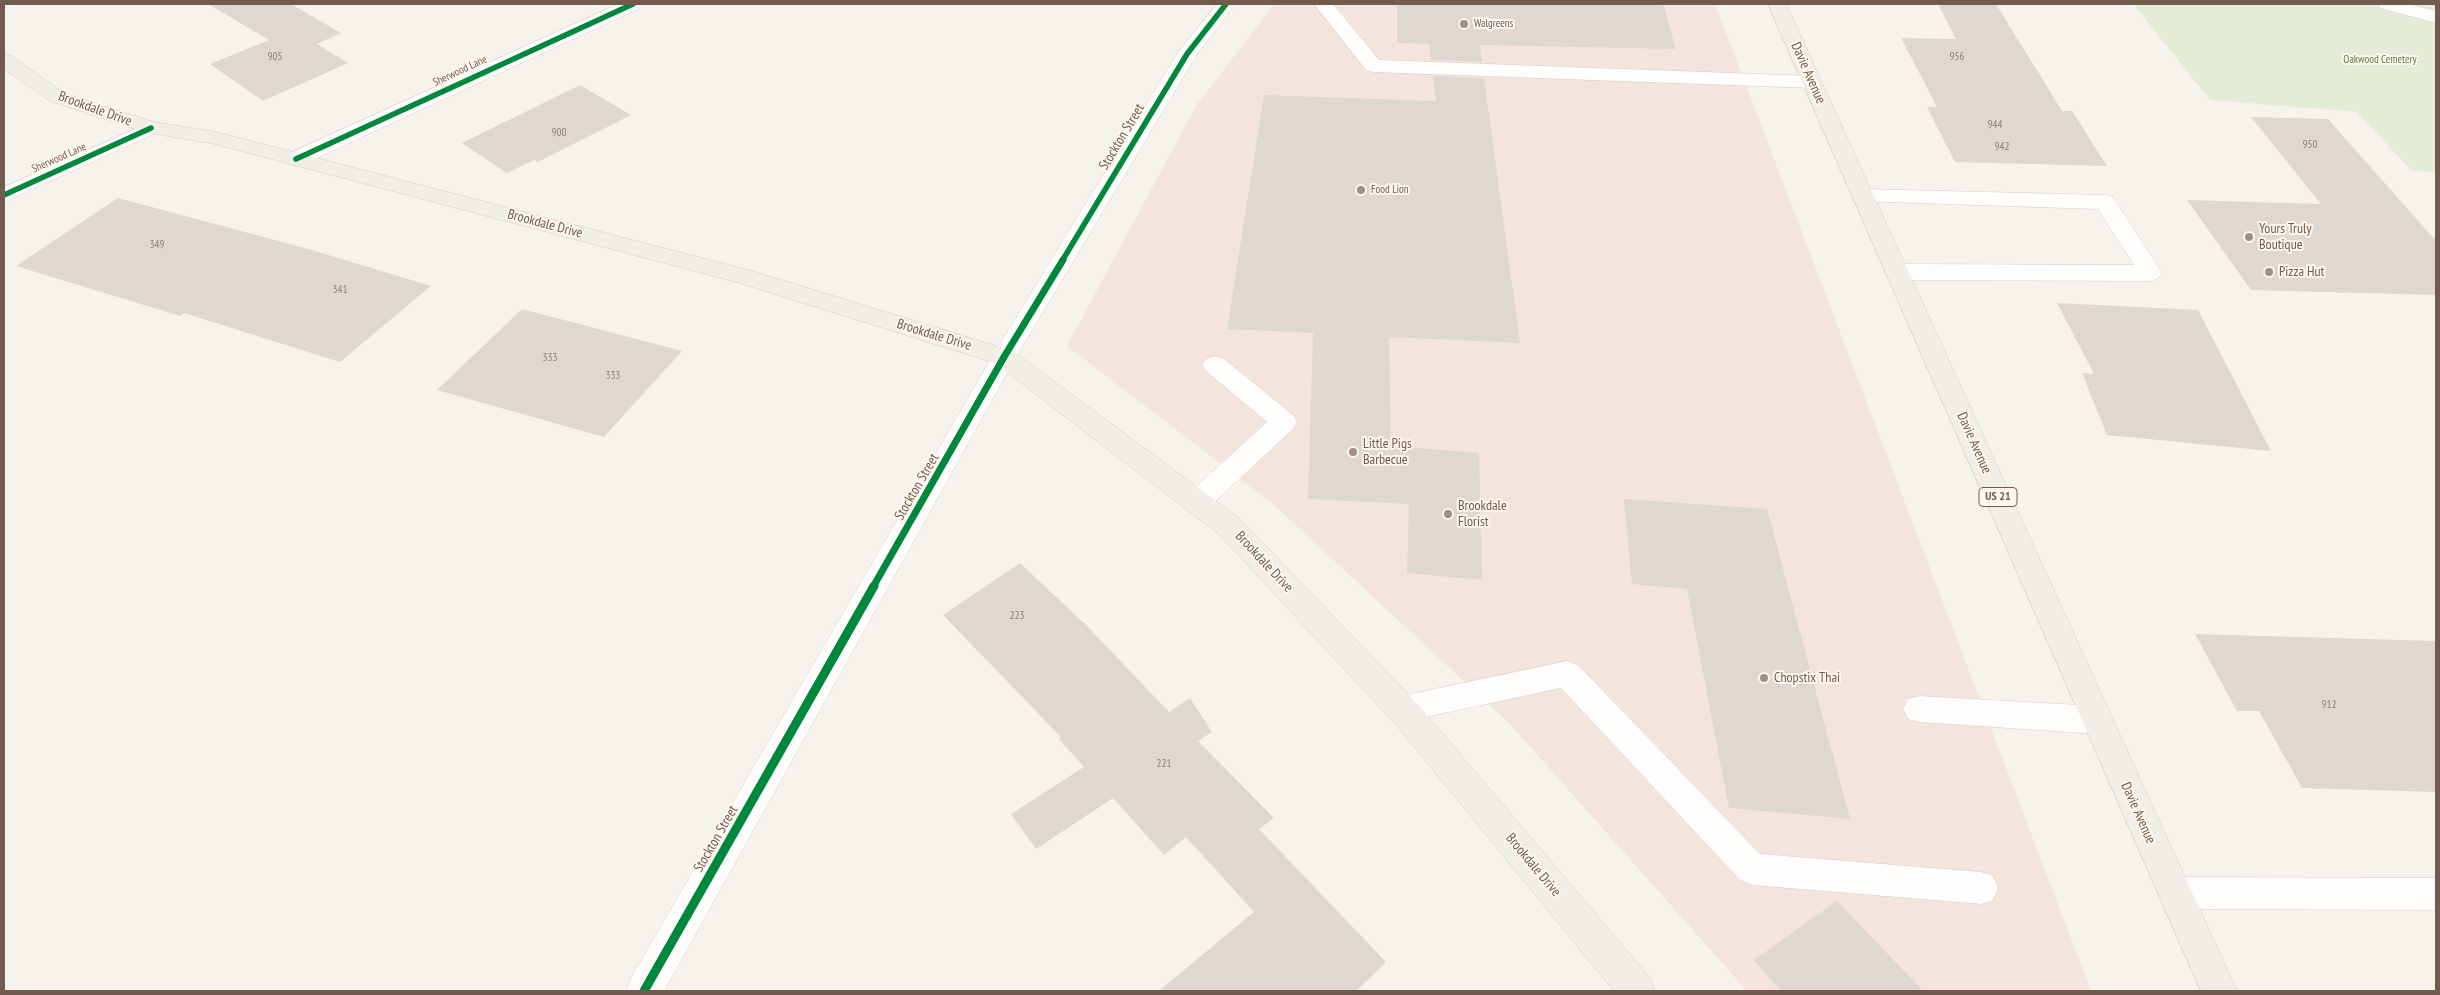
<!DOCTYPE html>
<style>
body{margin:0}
#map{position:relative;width:2440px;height:995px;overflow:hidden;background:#f6f2ec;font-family:"PT Sans Narrow",sans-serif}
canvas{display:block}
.frame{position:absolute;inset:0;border:5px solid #725a4f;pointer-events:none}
</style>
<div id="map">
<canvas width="2440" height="995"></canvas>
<div class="frame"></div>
</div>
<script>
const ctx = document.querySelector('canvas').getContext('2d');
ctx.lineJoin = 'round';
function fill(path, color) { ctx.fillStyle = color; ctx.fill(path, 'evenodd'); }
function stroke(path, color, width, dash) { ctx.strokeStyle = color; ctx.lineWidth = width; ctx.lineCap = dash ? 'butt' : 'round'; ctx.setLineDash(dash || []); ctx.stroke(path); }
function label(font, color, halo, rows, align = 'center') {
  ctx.font = font + ' "PT Sans Narrow",sans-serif'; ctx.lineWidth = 4; ctx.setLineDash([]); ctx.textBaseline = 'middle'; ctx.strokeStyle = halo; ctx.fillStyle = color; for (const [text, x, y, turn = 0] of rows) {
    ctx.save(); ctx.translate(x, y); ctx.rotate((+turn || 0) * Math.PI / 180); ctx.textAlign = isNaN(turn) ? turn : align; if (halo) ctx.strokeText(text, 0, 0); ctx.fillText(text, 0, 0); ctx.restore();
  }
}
const commercial = new Path2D(`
 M 1274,4 L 1715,4 L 2091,991 L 1747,991 L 1510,724 L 1273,504 L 1067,346 L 1196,106 Z`);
const green = new Path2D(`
 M 2133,4 L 2436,4 L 2436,172 L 2411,170 L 2357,112 L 2210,100 Z`);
const building = new Path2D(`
 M 208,4 L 291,4 L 341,33 L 317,44 L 348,63 L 263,101 L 210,64 L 269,40 Z
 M 1397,4 L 1663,4 L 1676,49 L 1480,45 L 1482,62 L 1431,60 L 1429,44 L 1397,43 Z
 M 1938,4 L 1996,4 L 2062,111 L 2072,111 L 2107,166 L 1955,162 L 1927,107 L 1937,107 L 1901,38 L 1956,39 Z
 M 1433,76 L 1484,78 L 1520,343 L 1389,337 L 1391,446 L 1479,453 L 1482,580 L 1407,573 L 1409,504 L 1308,499 L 1313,333 L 1227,329 L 1264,95 L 1436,101 Z
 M 580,85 L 631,115 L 538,162 L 534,160 L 507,173 L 462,143 Z
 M 2251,117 L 2328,119 L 2436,241 L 2436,295 L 2251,290 L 2187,200 L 2321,204 Z
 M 118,198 L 312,250 L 431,286 L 340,362 L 184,313 L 180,316 L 16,266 Z
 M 2057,303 L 2198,310 L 2271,451 L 2107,435 L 2082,373 L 2094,374 Z
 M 522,309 L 682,351 L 604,437 L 437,390 Z
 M 1624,499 L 1767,509 L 1850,819 L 1729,808 L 1687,589 L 1632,584 Z
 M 1020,563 L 1086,625 L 1169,712 L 1190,698 L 1212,732 L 1198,741 L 1274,818 L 1259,829 L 1386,962 L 1356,991 L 1159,991 L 1254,912 L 1186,837 L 1164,855 L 1113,798 L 1036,849 L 1011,814 L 1084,767 L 1059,739 L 1061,737 L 943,615 Z
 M 2195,634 L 2436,641 L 2436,792 L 2302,788 L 2259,711 L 2237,711 Z
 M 1837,901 L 1923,991 L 1781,991 L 1754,960 Z`);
const minor = new Path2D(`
 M 618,4 L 642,4 L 640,8 L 304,164 L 296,165 L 288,164 L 285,159 L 288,154 Z
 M 1217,4 L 1235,4 L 1196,56 L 1016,357 L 664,991 L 626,991 L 631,978 L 992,357 L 1177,54 Z
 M 1314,4 L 1333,4 L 1379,60 L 1812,76 L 1819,78 L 1822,82 L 1819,86 L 1812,88 L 1373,72 L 1366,70 Z
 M 2378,4 L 2408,4 L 2436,11 L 2436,23 L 2380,8 Z
 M 151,122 L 158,124 L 161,128 L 158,132 L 4,202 L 4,187 Z
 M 1863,189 L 2105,195 L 2113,197 L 2162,273 L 2158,278 L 2150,281 L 1897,280 L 1889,277 L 1885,272 L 1889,267 L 1897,264 L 2134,265 L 2098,209 L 1855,201 L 1852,196 L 1855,191 Z
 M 1215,356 L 1224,359 L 1293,415 L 1297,422 L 1293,429 L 1207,509 L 1197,512 L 1187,509 L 1183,502 L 1187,495 L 1267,422 L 1206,371 L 1202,365 L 1206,359 Z
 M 1567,661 L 1578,665 L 1760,854 L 1981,872 L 1993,876 L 1998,888 L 1993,900 L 1981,904 L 1752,885 L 1740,880 L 1561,688 L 1402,722 L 1391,719 L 1386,709 L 1391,699 L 1402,696 Z
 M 1919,696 L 2097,706 L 2108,710 L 2113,720 L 2108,730 L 2097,734 L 1919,722 L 1908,719 L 1903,709 L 1908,699 Z
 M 2175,877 L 2436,878 L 2436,910 L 2175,909 L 2163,905 L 2158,893 L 2163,881 Z`);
const major = new Path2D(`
 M 1768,4 L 1786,4 L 2237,991 L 2201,991 Z
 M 4,54 L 11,56 L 64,93 L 154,122 L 216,132 L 752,271 L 1013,351 L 1240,519 L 1420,707 L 1650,978 L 1655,991 L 1614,991 L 1398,727 L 1220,535 L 995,363 L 736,282 L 215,144 L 144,132 L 50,101 L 4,69 Z`);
const cyclewayFar2 = new Path2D(`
 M 296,159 L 633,4
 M 4,195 L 151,128
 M 1062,261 L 1187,54 L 1226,4`);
const cyclewayFar1 = new Path2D(`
 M 873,587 L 1004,357 L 1063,260`);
const cycleway = new Path2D(`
 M 644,991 L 874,586`);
const markers = [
 [1464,24,5,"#a08f86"],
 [1361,190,5,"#a08f86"],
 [2249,237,5,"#a08f86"],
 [2269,272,5,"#a08f86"],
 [1353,452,5,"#a08f86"],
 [1448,514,5,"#a08f86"],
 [1764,678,5,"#a08f86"]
];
const farPoinames = [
 ["Walgreens",1474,24],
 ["Food Lion",1371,190]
];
const numberNames = [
 ["905",275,57],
 ["956",1957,57],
 ["944",1995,125],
 ["900",559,133],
 ["950",2310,145],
 ["942",2002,147],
 ["349",157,245],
 ["341",340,290],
 ["333",550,358],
 ["333",613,376],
 ["223",1017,616],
 ["912",2329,705],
 ["221",1164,764]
];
const farParknames = [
 ["Oakwood Cemetery",2380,60]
];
const farStreetnames = [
 ["Sherwood Lane",460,71,-25],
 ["Sherwood Lane",59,158,-24]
];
const shields = [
 [1998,497,38]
];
const shieldNames = [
 ["US 21",1998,497]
];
const streetNames = [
 ["Davie Avenue",1808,73,66],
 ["Brookdale Drive",95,109,20],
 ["Stockton Street",1122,137,-59],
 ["Brookdale Drive",545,224,15],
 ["Brookdale Drive",934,335,17],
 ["Davie Avenue",1974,443,66],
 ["Stockton Street",917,487,-60],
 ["Brookdale Drive",1264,562,47],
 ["Davie Avenue",2138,813,66],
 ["Stockton Street",716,839,-60],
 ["Brookdale Drive",1533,865,50]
];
const poiNames = [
 ["Yours Truly",2259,229],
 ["Boutique",2259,245],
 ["Pizza Hut",2279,272],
 ["Little Pigs",1363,444],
 ["Barbecue",1363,460],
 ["Brookdale",1458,506],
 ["Florist",1458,522],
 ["Chopstix Thai",1774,678]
];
fill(commercial, '#f3e4de');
fill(green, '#e4ecd8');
fill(building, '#dfd8d2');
stroke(minor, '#d5cfca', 1);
stroke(major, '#d5ccc7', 1);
fill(minor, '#fefdfc');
fill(major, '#f1ede7');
stroke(cyclewayFar2, '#00873e', 5.5);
stroke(cyclewayFar1, '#00873e', 7);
stroke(cycleway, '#00873e', 9);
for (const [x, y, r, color] of markers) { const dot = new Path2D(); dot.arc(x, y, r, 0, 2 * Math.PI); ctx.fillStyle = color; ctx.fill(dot); stroke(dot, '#fdf7ee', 2); }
label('11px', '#725a4f', '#fdf7ee', farPoinames, 'left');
label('11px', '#907c72', null, numberNames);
label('11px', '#5b7b4b', '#fdf7ee', farParknames);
label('11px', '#725a4f', '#fdf7ee', farStreetnames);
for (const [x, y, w] of shields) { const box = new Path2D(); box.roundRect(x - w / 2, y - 9.5, w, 19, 4); ctx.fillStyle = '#fdf7ee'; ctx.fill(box); stroke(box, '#725a4f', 1); }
label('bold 12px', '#725a4f', null, shieldNames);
label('14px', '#725a4f', '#fdf7ee', streetNames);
label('14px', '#725a4f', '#fdf7ee', poiNames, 'left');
</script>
